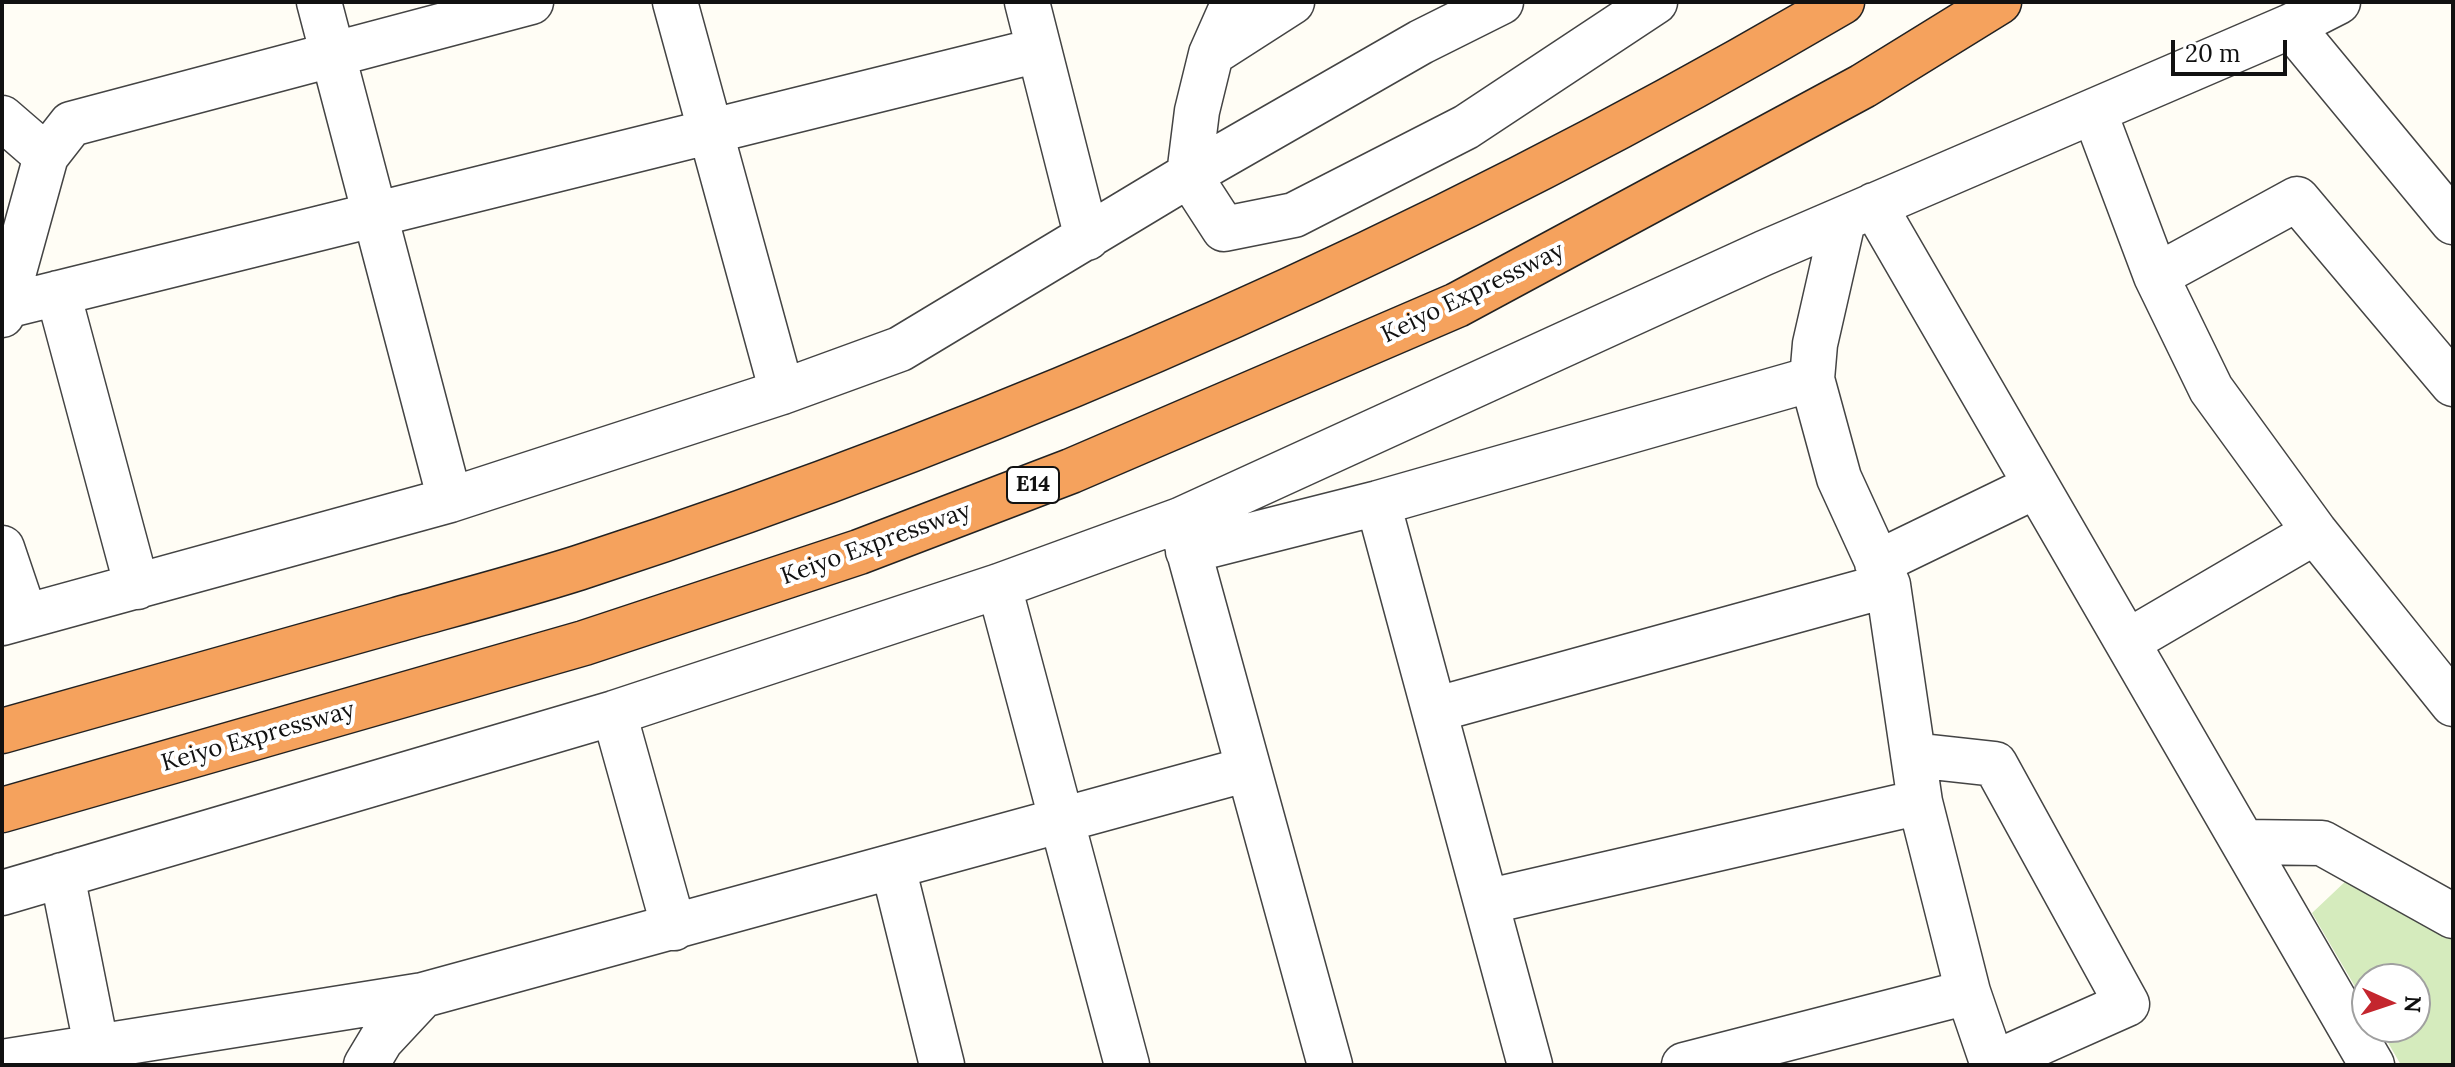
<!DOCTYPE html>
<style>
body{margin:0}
#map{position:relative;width:2455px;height:1067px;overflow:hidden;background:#fffdf5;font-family:Lora,serif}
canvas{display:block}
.frame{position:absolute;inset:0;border:4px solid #111;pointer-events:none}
.north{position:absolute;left:2351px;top:963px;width:80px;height:80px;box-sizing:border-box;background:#fff;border:2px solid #a0a0a0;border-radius:50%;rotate:93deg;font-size:22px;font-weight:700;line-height:32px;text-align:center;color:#111}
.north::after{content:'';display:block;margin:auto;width:28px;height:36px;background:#c4262e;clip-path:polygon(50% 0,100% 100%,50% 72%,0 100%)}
.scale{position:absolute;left:2171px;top:40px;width:116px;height:36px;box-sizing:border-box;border:4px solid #111;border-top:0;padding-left:10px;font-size:24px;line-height:28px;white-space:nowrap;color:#111;-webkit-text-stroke:6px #fff;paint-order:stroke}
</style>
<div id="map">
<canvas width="2455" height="1067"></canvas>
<div class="frame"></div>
<div class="north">N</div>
<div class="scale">20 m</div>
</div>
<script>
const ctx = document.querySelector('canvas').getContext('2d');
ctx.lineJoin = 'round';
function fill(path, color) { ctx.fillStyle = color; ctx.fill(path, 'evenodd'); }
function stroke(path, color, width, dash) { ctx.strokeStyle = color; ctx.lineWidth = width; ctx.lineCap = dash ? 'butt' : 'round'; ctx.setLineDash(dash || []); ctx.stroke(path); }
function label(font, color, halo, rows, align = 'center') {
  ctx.font = font + ' Lora,serif'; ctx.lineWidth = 8; ctx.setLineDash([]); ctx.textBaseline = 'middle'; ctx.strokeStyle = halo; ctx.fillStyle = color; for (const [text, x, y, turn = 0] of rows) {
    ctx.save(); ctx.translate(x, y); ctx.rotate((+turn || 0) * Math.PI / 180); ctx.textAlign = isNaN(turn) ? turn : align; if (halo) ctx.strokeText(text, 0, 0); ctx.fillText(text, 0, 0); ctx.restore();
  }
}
const green = new Path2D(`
 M 2349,878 L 2453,940 L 2453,1065 L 2401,1065 L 2379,1027 L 2415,1027 L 2415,979 L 2367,979 L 2367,1007 L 2312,913 Z`);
const minor = new Path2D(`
 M 319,2 L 450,500
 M 675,2 L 782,392
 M 1027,2 L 1087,238
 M 1234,2 L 1211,54 L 1197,111 L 1189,175 L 1224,229 L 1294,215 L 1466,127 L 1655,2
 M 2291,26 L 2453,222
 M 1211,54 L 1292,2
 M 2094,111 L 2156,276 L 2211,389 L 2315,532 L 2453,704
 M 2,118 L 46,156
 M 1874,205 L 2372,1065
 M 1843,221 L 1815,344 L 1812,379 L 1839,478 L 1888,585 L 1920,802 L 1968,992 L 1993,1065
 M 2156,276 L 2297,199 L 2453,384
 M 58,293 L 137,587
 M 6,306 L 1039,50
 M 2,315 L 46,156 L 71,124 L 531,2
 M 1378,503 L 1530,1065
 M 1181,523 L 1330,1065
 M 2,548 L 25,616
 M 1188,551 L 1378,503 L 1812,379
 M 1877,563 L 2036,486
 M 999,586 L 1127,1065
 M 2,623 L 450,500 L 782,392 L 900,349 L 1189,175 L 1421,42 L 1501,2
 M 2127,642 L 2315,532
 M 1434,710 L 1888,585
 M 614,713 L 674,928
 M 1913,755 L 1995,764 L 2127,1004 L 1992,1064
 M 2243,842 L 2322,843 L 2453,916
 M 893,867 L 942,1065
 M 62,875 L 100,1065
 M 2,893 L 614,713 L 999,586 L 1180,520 L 1764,253 L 2291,26 L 2338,2
 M 1486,902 L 1920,802
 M 2,1062 L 423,995 L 1248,769
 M 366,1065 L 381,1040 L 423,995
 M 1684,1065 L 1968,992`);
const highway = new Path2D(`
 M 2,731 C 133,694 265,657 396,620 C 457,603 518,587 578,568 C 1019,424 1442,237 1842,2
 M 2,810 L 584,643 L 859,552 L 1071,471 L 1457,305 L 1863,86 L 1999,2`);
const shields = [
 [1033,485,52]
];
const shieldNames = [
 ["E14",1033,485]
];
const streetNames = [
 ["Keiyo Expressway",1473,293,-26],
 ["Keiyo Expressway",876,544,-20],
 ["Keiyo Expressway",258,737,-16]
];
fill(green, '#d5ebbd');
stroke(minor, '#444', 47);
stroke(highway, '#222', 47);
stroke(minor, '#fff', 44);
stroke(highway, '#f5a25d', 44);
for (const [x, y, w] of shields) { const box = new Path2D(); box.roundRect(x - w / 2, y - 18, w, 36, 6); ctx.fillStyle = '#fff'; ctx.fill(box); stroke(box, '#111', 2); }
label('bold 22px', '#111', null, shieldNames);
label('24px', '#111', '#fff', streetNames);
</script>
